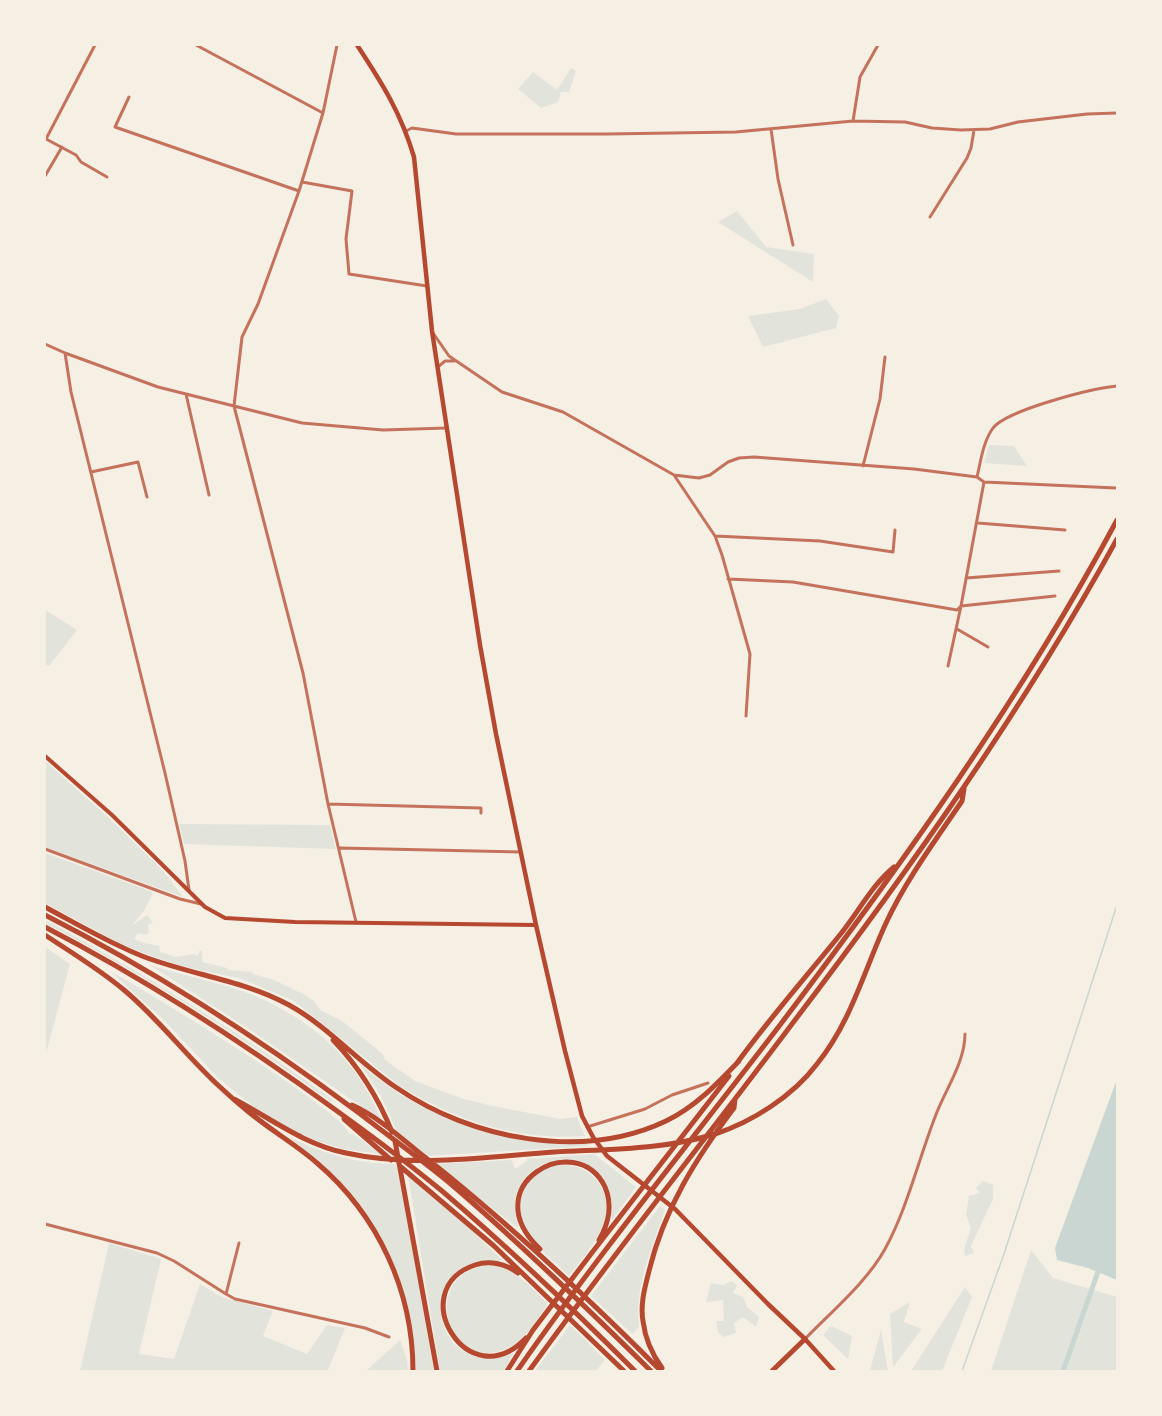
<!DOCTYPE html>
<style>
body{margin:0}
#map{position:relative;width:1162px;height:1416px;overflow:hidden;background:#f6efe4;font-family:Raleway,sans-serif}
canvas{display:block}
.frame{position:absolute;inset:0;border:46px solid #f6efe4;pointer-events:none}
</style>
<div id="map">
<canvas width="1162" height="1416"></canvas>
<div class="frame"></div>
</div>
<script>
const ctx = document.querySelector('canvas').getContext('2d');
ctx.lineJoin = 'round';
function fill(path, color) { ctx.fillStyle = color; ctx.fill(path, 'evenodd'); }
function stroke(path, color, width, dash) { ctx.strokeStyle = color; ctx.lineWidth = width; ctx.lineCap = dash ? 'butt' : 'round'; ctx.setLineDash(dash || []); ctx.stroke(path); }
const green = new Path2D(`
 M 571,68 L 576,71 L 569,92 L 561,92 L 558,102 L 541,108 L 518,89 L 533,72 L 557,90 Z
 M 737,211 L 766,247 L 814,254 L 813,282 L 718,222 Z
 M 826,299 L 839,316 L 836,328 L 763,347 L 748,316 L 800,309 Z
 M 989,445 L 1014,446 L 1027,466 L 984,463 Z
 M 45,610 L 77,630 L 49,666 L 45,664 Z
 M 45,761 L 110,819 L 164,872 L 183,897 L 45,847 Z
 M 179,824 L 330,825 L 336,849 L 184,844 Z
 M 45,853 L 153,892 L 144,911 L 131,926 L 147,915 L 153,923 L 148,924 L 149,932 L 146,935 L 138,933 L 134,939 L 144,943 L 159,946 L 160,952 L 176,957 L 194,954 L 197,956 L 200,950 L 202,951 L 202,962 L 227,968 L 228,970 L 252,972 L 253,974 L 274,980 L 305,995 L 314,1001 L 320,1010 L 342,1021 L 383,1054 L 385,1060 L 415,1081 L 461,1098 L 488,1105 L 560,1119 L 577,1117 L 585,1136 C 519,1141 456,1121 400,1086 L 294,1001 L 242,979 L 181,966 L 146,954 L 119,943 L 45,903 Z
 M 45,920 C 145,974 241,1033 333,1100 L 331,1102 C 241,1035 145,975 45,923 Z
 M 45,947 L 70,964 L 45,1057 Z
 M 150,965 C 177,974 204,979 230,987 C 298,1008 356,1053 381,1120 L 252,1031 Z
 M 110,971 C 144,989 342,1110 350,1134 L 353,1134 L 380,1154 L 343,1149 L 314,1140 L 297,1132 L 259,1111 L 218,1078 L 164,1020 Z
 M 360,1064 C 425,1120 503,1146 588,1144 L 589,1146 L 426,1156 L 397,1132 L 381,1096 Z
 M 290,1137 C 320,1153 359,1164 394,1164 L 396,1166 L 405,1206 L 434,1371 L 416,1371 C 413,1302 392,1238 345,1186 C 337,1177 328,1168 319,1160 C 309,1153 298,1146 290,1137 Z
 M 594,1154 L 636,1187 L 612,1220 C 611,1214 613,1203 610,1194 C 595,1146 524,1150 515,1200 C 514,1209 517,1218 518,1228 L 435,1164 L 512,1160 L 515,1169 L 527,1161 L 527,1159 Z
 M 568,1165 C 581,1167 592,1173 599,1184 C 621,1217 588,1251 569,1276 C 554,1261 535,1247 525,1228 C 514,1205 524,1175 550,1167 C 555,1165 562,1165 568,1165 Z
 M 408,1175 L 471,1230 L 502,1260 C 490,1263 478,1260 466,1267 C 427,1288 435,1347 478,1357 C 491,1360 502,1354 514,1353 L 503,1371 L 440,1371 Z
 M 983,1181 L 993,1185 L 993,1199 L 971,1246 L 974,1253 L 965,1256 L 964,1249 L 971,1228 L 966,1215 L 969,1196 L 980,1193 L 976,1188 Z
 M 660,1206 L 665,1210 C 652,1247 634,1288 639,1327 L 632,1334 L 591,1296 Z
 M 109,1243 L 161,1259 L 139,1354 L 174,1359 L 200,1284 L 222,1297 L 273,1311 L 263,1336 L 307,1354 L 327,1325 L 345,1328 L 328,1370 L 334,1371 L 80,1371 Z
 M 1031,1250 L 1053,1278 L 1117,1297 L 1117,1371 L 991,1371 Z
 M 492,1265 C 516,1269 532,1288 548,1304 C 537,1320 526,1339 508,1348 C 449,1377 414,1271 492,1265 Z
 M 732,1281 L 737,1286 L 733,1293 L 743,1297 L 747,1307 L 759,1317 L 756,1327 L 743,1317 L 734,1323 L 736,1333 L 723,1337 L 718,1332 L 716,1321 L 724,1321 L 723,1300 L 706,1302 L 711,1283 L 723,1285 Z
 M 965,1287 L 972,1297 L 942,1371 L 911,1371 Z
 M 910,1302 L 904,1322 L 922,1329 L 893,1367 L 890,1314 Z
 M 570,1325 L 605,1360 L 596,1371 L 535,1371 Z
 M 831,1326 L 852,1336 L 848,1359 L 823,1335 Z
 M 881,1330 L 888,1371 L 870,1370 Z
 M 400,1340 L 407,1360 L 408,1371 L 366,1371 Z`);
const water = new Path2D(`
 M 1117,1079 L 1117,1280 L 1088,1268 L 1057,1260 L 1055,1248 Z`);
const stream = new Path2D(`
 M 962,1371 L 1004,1254 L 1117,905`);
const canal = new Path2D(`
 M 1063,1371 L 1100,1266`);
const minor = new Path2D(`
 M 196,45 L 323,113
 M 337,45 L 323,113 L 299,191 L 258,304 L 242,337 L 234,406 L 303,673 L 328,804 L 356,922
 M 129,97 L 115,127 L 299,191
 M 853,121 L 860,77 L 878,45
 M 771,129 L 778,179 L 793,245
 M 406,131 L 412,128 L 456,134 L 607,134 L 736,132 L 853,121 L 905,122 L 932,128 L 961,130 L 990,129 L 1018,122 L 1087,114 L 1117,113
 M 46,139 L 95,45
 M 46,139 L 76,155 L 81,162 L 107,177
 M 45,176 L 62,147
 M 302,182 L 352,191 L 346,239 L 349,274 L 427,286
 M 930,217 L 967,158 L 971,148 L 974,130
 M 433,333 L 449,356 L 502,392 L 563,412 L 674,475 L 699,478 L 710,475 L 728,462 L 739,458 L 754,457 L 914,469 L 977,477 L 984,482 L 961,606 L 948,666
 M 45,344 L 65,353 L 158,387 L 302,423 L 383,430 L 447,428
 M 65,353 L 71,392 L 165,773 L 185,861 L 189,890
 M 439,366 L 445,361 L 454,361
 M 186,394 L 209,495
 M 863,466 L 880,399 L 885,357
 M 91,472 L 138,462 L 147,497
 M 674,475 L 715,536 L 722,555 L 750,654 L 746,716
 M 977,477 C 981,460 983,442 993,428 C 1007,410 1093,388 1117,386
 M 984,482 L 1116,488
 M 978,523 L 1065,530
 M 715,536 L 820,541 L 893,552 L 895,530
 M 966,578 L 1059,571
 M 728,579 L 793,582 L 957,610 L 961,606 L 1055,596
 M 957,629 L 988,647
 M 328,804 L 481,808 L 481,813
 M 340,848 L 521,852
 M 45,849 L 180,899 L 201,904
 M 587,1127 L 645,1109 L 672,1095 L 708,1083
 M 45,1224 L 157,1253 L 174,1261 L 226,1294
 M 239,1243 L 226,1294 L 235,1299 L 365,1328 L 389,1337
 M 805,1339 C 831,1312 867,1282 885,1249 C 908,1207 919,1157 937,1112 C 947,1087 965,1061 965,1034`);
const secondary = new Path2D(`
 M 45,756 L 112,815 L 205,907 L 225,918 L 295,922 L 536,925`);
const primary = new Path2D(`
 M 357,45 C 382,83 401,113 414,157 L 432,331 L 480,645 L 496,734 L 536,925 L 565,1051 L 582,1116 L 593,1137 L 607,1156 L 675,1209 L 768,1304 L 805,1339 L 834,1371`);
const motorway = new Path2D(`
 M 45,907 C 77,924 109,943 142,956 C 191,975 243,980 289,1005 C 329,1027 359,1063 397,1088 C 471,1139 582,1161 666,1121 C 695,1107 717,1084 739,1061
 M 45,915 C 155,971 260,1039 359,1113 C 390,1137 422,1160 452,1185 C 521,1244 586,1307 651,1371
 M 45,927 C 147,980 244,1043 337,1111 C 373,1137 408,1163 442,1191 C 509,1248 573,1309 635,1371
 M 45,935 C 72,953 99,969 124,990 C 159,1019 186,1056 220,1087 C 228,1094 236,1102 244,1108 C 267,1128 294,1143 317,1163 C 378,1215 413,1291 413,1371
 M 333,1040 C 359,1067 378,1097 392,1132
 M 737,1063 C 769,1019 805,978 839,936 C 858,913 871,886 894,867
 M 234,1099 C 272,1119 303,1144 346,1153 C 414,1168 486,1157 554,1152 C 608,1149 663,1150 715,1134 C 752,1122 793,1096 817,1064 C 851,1022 864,971 886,923 C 906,880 935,841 962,801 L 964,789
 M 352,1105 C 379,1117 403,1140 426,1158 C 510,1224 586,1296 661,1371
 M 344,1119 L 391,1160
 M 395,1141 L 437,1371
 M 401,1167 L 494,1246 L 624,1371
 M 540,1249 C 473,1186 576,1127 605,1187 C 613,1206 609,1223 599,1240
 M 518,1273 C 506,1264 490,1260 475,1265 C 403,1289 468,1399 526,1338
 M 662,1368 C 652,1354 645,1338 643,1321 C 640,1304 645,1287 649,1271 C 664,1209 696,1158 734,1108 L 735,1099
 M 507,1371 L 533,1330 L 594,1250 L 729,1076
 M 517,1371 C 600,1252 692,1140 780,1025 C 902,864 1021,699 1117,520
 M 529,1371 C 614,1253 705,1140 792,1024 C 910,869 1023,710 1117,539
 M 772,1371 L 805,1339`);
fill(green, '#e2e4dc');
fill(water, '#c9d6d2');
stroke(stream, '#c9d6d2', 1.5);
stroke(canal, '#c9d6d2', 5);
stroke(minor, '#c5725c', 3);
stroke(secondary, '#b5482f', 4);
stroke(primary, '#b5482f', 4.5);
stroke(motorway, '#b5482f', 5);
</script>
